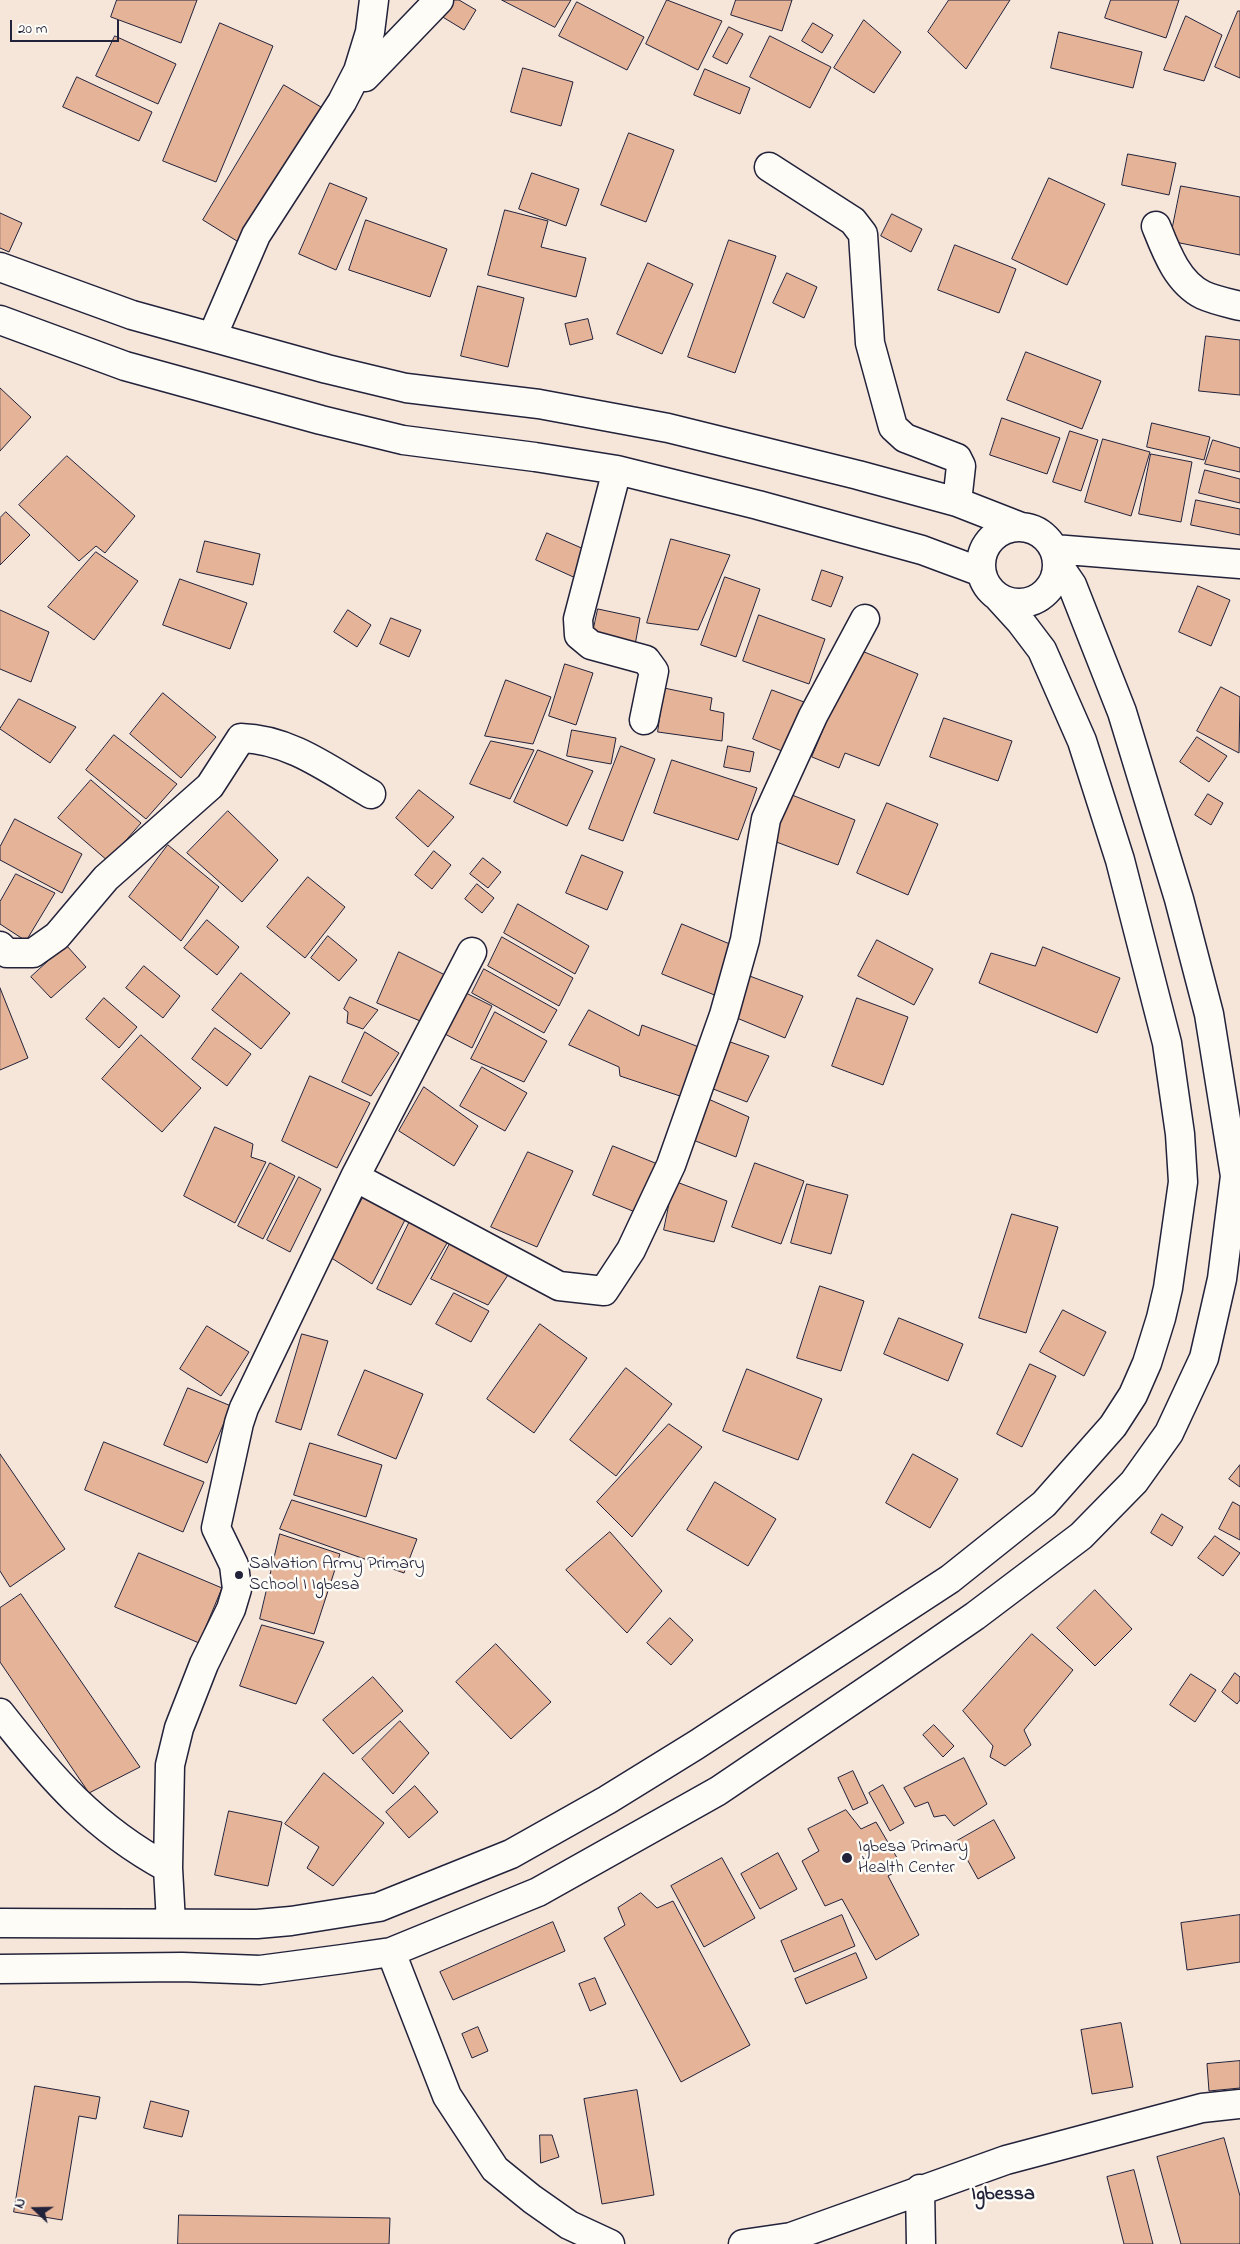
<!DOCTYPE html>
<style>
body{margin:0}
#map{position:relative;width:1240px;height:2244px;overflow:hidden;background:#f6e6da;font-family:"Indie Flower",sans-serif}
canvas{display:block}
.north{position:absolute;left:10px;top:2184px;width:50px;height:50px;-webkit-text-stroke:4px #fdfcf7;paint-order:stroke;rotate:291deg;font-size:14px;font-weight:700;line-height:20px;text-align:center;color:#22223b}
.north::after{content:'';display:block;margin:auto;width:18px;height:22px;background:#22223b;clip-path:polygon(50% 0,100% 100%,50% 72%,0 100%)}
.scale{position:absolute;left:10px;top:20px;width:109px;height:22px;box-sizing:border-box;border:2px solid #22223b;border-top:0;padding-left:6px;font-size:15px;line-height:18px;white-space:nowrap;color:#22223b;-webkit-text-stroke:4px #fdfcf7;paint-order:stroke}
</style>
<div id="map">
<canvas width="1240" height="2244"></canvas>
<div class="north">N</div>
<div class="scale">20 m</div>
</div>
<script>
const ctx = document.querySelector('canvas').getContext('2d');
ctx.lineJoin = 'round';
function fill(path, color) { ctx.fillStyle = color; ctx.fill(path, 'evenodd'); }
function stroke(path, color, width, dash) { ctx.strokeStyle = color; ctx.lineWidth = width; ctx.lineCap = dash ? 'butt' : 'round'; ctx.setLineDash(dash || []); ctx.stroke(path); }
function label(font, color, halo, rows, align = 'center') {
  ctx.font = font + ' "Indie Flower",sans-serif'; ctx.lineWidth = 5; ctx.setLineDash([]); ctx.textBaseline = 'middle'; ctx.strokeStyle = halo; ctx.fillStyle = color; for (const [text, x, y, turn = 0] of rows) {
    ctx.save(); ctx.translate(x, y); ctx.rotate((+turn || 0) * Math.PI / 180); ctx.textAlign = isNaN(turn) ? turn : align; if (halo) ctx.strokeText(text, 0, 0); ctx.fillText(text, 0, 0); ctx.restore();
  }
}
const building = new Path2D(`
 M 117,0 L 197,0 L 181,43 L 111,17 Z
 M 450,0 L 459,0 L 476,10 L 464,30 L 441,16 Z
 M 502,0 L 571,0 L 555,27 Z
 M 667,0 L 722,21 L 698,70 L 646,44 Z
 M 736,0 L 792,0 L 782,31 L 731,15 Z
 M 949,0 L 1010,0 L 966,69 L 928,32 Z
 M 1111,0 L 1179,0 L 1166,38 L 1105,18 Z
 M 577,2 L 644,37 L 627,70 L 559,36 Z
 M 1238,11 L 1240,11 L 1240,78 L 1215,67 Z
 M 1186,16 L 1222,35 L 1204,81 L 1164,70 Z
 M 864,20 L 901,52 L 874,93 L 834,68 Z
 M 220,23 L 273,46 L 216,182 L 163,161 Z
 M 813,23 L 833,35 L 822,53 L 802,41 Z
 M 729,27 L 743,34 L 727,64 L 713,57 Z
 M 1059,32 L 1142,52 L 1133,88 L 1051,68 Z
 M 115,36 L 176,64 L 158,104 L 96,76 Z
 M 770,36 L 831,67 L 810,108 L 750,77 Z
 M 523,68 L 573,82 L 561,126 L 511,112 Z
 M 705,69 L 750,88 L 740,114 L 694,95 Z
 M 77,77 L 152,112 L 139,141 L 63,107 Z
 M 284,85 L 326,110 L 245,246 L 203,220 Z
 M 629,133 L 674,150 L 646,222 L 601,205 Z
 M 1128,154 L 1176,163 L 1169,195 L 1122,185 Z
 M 532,173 L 579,189 L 566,226 L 519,209 Z
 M 1049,178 L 1105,204 L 1067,285 L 1012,259 Z
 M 330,183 L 367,198 L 336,270 L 299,254 Z
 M 1181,186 L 1240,197 L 1240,255 L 1170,241 Z
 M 505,210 L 548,221 L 541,247 L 586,258 L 576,297 L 488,275 Z
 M 0,213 L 22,223 L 9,252 L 0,248 Z
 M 892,214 L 922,229 L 911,252 L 881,236 Z
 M 366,220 L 447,249 L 430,297 L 349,270 Z
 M 729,240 L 776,256 L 735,373 L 688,357 Z
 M 955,245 L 1016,269 L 999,313 L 938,290 Z
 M 648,263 L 693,284 L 662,354 L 617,334 Z
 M 787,273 L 817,287 L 804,318 L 773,303 Z
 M 478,286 L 524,298 L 508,367 L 461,356 Z
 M 588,319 L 593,339 L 570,345 L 565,324 Z
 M 1206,336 L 1240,340 L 1240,395 L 1199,391 Z
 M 1026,352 L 1101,381 L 1082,429 L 1007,400 Z
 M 0,388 L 31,417 L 0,451 Z
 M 1002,418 L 1060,438 L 1047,474 L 990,455 Z
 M 1152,423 L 1210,437 L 1204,460 L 1147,447 Z
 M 1070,431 L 1098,440 L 1081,491 L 1053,482 Z
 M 1103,439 L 1150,452 L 1131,516 L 1085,502 Z
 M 1213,440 L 1240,448 L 1240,472 L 1205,464 Z
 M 1151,454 L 1192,462 L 1181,522 L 1139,514 Z
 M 67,456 L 135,516 L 105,553 L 96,546 L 79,561 L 19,505 Z
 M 1205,470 L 1240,479 L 1240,503 L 1199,493 Z
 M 1196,500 L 1240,509 L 1240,535 L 1191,525 Z
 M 6,512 L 30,535 L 0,565 L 0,518 Z
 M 547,533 L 593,553 L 580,580 L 536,560 Z
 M 671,539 L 730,555 L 698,630 L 647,623 Z
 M 205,541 L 260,554 L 253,585 L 197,572 Z
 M 96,552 L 138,581 L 94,640 L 48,607 Z
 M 822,570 L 843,577 L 831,607 L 812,600 Z
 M 725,577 L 760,589 L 736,657 L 701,645 Z
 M 180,579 L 247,603 L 230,649 L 163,625 Z
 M 1198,586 L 1230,600 L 1211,646 L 1179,632 Z
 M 598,609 L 640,618 L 635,645 L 592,637 Z
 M 0,610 L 49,632 L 31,682 L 0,669 Z
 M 348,610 L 371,625 L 357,647 L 334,632 Z
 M 759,615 L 825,639 L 809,684 L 743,661 Z
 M 391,618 L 421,630 L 409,657 L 380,644 Z
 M 857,649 L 918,674 L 879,766 L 845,753 L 839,768 L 812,757 Z
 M 565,664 L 593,673 L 576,725 L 549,716 Z
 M 506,680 L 551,697 L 533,744 L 485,736 Z
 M 1221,687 L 1240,697 L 1239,753 L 1197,731 Z
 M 664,688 L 712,698 L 710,710 L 724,713 L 722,741 L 658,732 Z
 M 772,690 L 812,705 L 789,754 L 753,739 Z
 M 163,693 L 216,737 L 181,778 L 130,734 Z
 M 19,699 L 76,727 L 50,763 L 0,729 Z
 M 944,718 L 1012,741 L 998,781 L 930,757 Z
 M 572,730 L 616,738 L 611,764 L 567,756 Z
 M 114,735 L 177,784 L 146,819 L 86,770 Z
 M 1197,737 L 1227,756 L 1209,782 L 1180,762 Z
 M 491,741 L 534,750 L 510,799 L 470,784 Z
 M 621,746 L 655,759 L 623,841 L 589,829 Z
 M 728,746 L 754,752 L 750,772 L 724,767 Z
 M 538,750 L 593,771 L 567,826 L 514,802 Z
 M 672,760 L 757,788 L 738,840 L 654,813 Z
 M 91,780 L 141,823 L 108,861 L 58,818 Z
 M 419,790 L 454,817 L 428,847 L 396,818 Z
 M 1208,794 L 1223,803 L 1211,825 L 1195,815 Z
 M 792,795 L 855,820 L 838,865 L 771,840 Z
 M 887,803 L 938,824 L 908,895 L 857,873 Z
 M 228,811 L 278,860 L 242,902 L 187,853 Z
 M 15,819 L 82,854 L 62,893 L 0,860 L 0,847 Z
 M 168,845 L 219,887 L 181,941 L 129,897 Z
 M 434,851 L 451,865 L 432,889 L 415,875 Z
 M 582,855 L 623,872 L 607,910 L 566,893 Z
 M 483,858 L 501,872 L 488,888 L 470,874 Z
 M 16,874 L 55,893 L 26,941 L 0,924 L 0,902 Z
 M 308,877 L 345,907 L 305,958 L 267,927 Z
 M 477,884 L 494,898 L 482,913 L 465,899 Z
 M 518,904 L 589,946 L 575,974 L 504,933 Z
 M 207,920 L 239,947 L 217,975 L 184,948 Z
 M 682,924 L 737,947 L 717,996 L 662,974 Z
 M 328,936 L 357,960 L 339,981 L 311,958 Z
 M 502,937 L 573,978 L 559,1006 L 488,966 Z
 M 877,940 L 933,969 L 914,1005 L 858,976 Z
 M 66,945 L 86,967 L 51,998 L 31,977 Z
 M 1043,947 L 1120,978 L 1097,1033 L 979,983 L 991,953 L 1035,966 Z
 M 399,952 L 445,975 L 425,1023 L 377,1003 Z
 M 144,966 L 180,996 L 163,1018 L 126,988 Z
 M 484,969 L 557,1010 L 544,1033 L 472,993 Z
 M 241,973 L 290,1013 L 261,1049 L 212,1010 Z
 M 747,975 L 803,996 L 785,1038 L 732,1016 Z
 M 0,988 L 28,1058 L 0,1070 Z
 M 464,992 L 492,1006 L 472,1048 L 443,1033 Z
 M 350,997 L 378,1010 L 363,1029 L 347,1023 L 348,1012 L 344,1009 Z
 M 104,998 L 137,1027 L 119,1048 L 86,1019 Z
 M 857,998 L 908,1017 L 883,1085 L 832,1066 Z
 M 589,1010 L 639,1036 L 642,1025 L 704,1049 L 683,1097 L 620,1076 L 619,1067 L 569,1045 Z
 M 495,1012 L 547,1041 L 524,1082 L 471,1059 Z
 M 215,1028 L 251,1054 L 227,1086 L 192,1059 Z
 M 365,1032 L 399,1053 L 371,1096 L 342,1082 Z
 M 141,1035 L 201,1088 L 162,1132 L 102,1079 Z
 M 725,1040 L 769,1056 L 747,1102 L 708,1087 Z
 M 482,1067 L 527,1093 L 505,1131 L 460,1106 Z
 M 310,1076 L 370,1103 L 337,1168 L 282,1141 Z
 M 424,1087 L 478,1126 L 454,1166 L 399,1131 Z
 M 706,1098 L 749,1117 L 736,1157 L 688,1138 Z
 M 215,1127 L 253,1144 L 251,1157 L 266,1162 L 235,1223 L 184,1196 Z
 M 613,1146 L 660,1165 L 640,1214 L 593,1195 Z
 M 528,1152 L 573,1171 L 537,1247 L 491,1227 Z
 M 270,1163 L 295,1176 L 263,1239 L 238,1226 Z
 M 755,1163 L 804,1181 L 781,1244 L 732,1227 Z
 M 299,1177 L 321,1189 L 290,1252 L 267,1240 Z
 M 674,1181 L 727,1201 L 714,1242 L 664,1230 Z
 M 807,1184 L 848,1195 L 831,1254 L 791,1243 Z
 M 364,1196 L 406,1218 L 372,1284 L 330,1257 Z
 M 1012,1214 L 1058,1227 L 1026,1333 L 979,1318 Z
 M 411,1219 L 450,1238 L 411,1305 L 377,1289 Z
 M 452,1240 L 508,1275 L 488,1305 L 431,1279 Z
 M 820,1286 L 864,1301 L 841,1371 L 797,1358 Z
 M 454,1293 L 489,1311 L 471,1342 L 436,1324 Z
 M 1063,1310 L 1106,1332 L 1084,1376 L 1040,1352 Z
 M 899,1318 L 963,1344 L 948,1381 L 884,1354 Z
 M 540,1324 L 587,1358 L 534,1433 L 487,1399 Z
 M 207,1326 L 249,1352 L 221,1396 L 180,1369 Z
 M 302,1334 L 328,1341 L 301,1430 L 276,1422 Z
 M 1030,1364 L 1056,1376 L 1022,1447 L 997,1434 Z
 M 626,1368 L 672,1404 L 616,1476 L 570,1440 Z
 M 747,1369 L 822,1399 L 798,1460 L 723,1431 Z
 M 365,1370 L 423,1394 L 396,1459 L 338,1435 Z
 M 188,1388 L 231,1406 L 207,1463 L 164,1445 Z
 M 669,1424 L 702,1447 L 632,1537 L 597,1502 Z
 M 104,1442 L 204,1482 L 183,1532 L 85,1490 Z
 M 310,1443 L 382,1465 L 366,1517 L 294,1495 Z
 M 0,1454 L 65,1549 L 10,1587 L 0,1571 Z
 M 913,1454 L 958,1479 L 930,1528 L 886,1503 Z
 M 1240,1465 L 1240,1487 L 1229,1479 Z
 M 715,1482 L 776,1519 L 748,1566 L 687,1530 Z
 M 292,1500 L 417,1539 L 404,1573 L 280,1529 Z
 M 1233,1502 L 1240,1506 L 1240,1540 L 1219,1529 Z
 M 1162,1514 L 1183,1527 L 1172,1546 L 1151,1533 Z
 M 610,1532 L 662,1591 L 627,1633 L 566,1570 Z
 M 280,1534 L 340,1554 L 314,1634 L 260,1619 Z
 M 1215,1536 L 1240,1553 L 1223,1576 L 1198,1558 Z
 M 139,1553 L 222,1588 L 199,1643 L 115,1607 Z
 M 1095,1590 L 1132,1629 L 1095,1666 L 1057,1628 Z
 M 21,1594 L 140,1767 L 89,1793 L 0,1662 L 0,1608 Z
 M 670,1618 L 693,1640 L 671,1665 L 647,1643 Z
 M 262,1625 L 324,1642 L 296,1704 L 240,1686 Z
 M 1032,1634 L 1073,1670 L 1024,1730 L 1031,1745 L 1005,1766 L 990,1757 L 993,1746 L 963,1711 Z
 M 496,1644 L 551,1702 L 511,1739 L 456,1682 Z
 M 1235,1673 L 1240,1677 L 1240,1700 L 1237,1704 L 1222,1692 Z
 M 1191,1674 L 1216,1690 L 1195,1722 L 1170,1705 Z
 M 373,1677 L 403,1711 L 353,1754 L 323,1720 Z
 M 400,1721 L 429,1753 L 393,1794 L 362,1759 Z
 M 934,1725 L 954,1746 L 943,1757 L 923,1735 Z
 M 964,1758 L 987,1804 L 954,1826 L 945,1815 L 934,1817 L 928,1802 L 915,1807 L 904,1788 Z
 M 853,1771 L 868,1803 L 853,1810 L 838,1778 Z
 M 324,1773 L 384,1823 L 333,1886 L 307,1868 L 319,1847 L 285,1824 Z
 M 883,1785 L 904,1823 L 890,1831 L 869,1793 Z
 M 415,1786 L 438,1812 L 409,1838 L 386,1812 Z
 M 846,1810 L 861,1829 L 876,1822 L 903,1868 L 888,1876 L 919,1935 L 876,1960 L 842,1899 L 825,1906 L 802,1861 L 819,1851 L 808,1829 Z
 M 229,1811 L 282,1822 L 268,1886 L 215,1875 Z
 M 994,1820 L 1015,1858 L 978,1879 L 957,1841 Z
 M 778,1853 L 797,1889 L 760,1909 L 741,1874 Z
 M 722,1858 L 755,1918 L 704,1947 L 671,1886 Z
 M 641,1893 L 657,1908 L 673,1901 L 750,2045 L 681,2082 L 604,1938 L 625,1925 L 618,1908 Z
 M 842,1915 L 855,1946 L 794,1972 L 781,1941 Z
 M 1240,1915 L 1240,1962 L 1187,1970 L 1181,1923 Z
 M 553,1922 L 565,1951 L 453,2000 L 440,1972 Z
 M 856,1953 L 867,1978 L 806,2004 L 795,1979 Z
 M 595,1978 L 606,2004 L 590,2011 L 579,1984 Z
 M 1121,2023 L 1133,2087 L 1092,2094 L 1081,2030 Z
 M 478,2027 L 488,2051 L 472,2058 L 462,2034 Z
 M 1240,2061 L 1240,2088 L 1209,2091 L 1207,2064 Z
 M 35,2086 L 100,2097 L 96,2119 L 79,2116 L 62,2220 L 14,2212 Z
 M 637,2090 L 654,2195 L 602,2204 L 584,2099 Z
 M 151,2101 L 189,2111 L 182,2137 L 144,2128 Z
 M 540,2135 L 552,2135 L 559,2157 L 541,2163 Z
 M 1224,2138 L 1240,2196 L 1240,2244 L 1181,2244 L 1157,2157 Z
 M 1134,2170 L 1153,2244 L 1124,2244 L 1107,2177 Z
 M 179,2215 L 390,2218 L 389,2244 L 178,2244 Z`);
const minor = new Path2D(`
 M 358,71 L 365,77 L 439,0
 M 769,167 L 853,221 L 863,234 L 870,343 L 893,427 L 905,438 L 957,458 L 961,466 L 957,502
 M 1156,226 C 1166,251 1177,282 1203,295 C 1214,300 1228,303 1240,306
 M 0,267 L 132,315 L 327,369 L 406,388 L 539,404 L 668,428 L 858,475 L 957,502 L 1021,527
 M 0,320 L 125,366 L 321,420 L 403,440 L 535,457 L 617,470 L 758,505 L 922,550 L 981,572
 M 212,337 L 256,235 L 342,102 L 358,71 L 370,32 L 374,0
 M 617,470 L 578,619 L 579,635 L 591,645 L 646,660 L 654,671 L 644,720
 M981 565a38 38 0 1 1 76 0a38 38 0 1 1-76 0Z
 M 1054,549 L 1240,564
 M 0,946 L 7,953 L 33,953 L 57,936 L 106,878 L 210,786 L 241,738 C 290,739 331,771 371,794
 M 355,1177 L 559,1286 L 604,1291 L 631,1250 L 671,1165 L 724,1015 L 745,940 L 766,819 L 813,716 L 865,619
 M 0,1713 C 51,1778 94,1828 168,1868
 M 0,1923 L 257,1924 L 291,1921 L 379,1907 L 511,1854 L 607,1800 L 696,1745 L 950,1579 L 1044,1504 L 1113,1426 L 1133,1395 L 1147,1363 L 1161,1318 L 1168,1288 L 1183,1182 L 1180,1134 L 1167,1043 L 1120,860 L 1082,741 L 1042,650 L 1020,621 L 999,598
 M 171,1923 L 168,1868 L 170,1765 L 179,1728 L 204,1664 L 231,1609 L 237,1589 L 234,1565 L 216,1528 L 239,1423 L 244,1408 L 355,1177 L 472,952
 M 391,1952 L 447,2096 L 495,2169 L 532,2199 L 569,2225 L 610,2244
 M 0,1969 L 182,1967 L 260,1970 L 343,1959 L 391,1952 L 538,1892 L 718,1791 L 885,1678 L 975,1616 L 1081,1536 L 1134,1482 L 1169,1433 L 1204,1358 L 1222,1279 L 1235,1176 L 1209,1014 L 1179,899 L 1122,712 L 1072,585 L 1057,563
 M 920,2189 L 921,2244
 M 743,2244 L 791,2237 L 1006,2160 L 1202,2108 L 1240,2104`);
const markers = [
 [239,1575,5,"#22223b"],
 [847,1858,6,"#22223b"]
];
const poiNames = [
 ["Salvation Army Primary",249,1565],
 ["School I Igbesa",249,1586],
 ["Igbesa Primary",858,1848],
 ["Health Center",858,1869]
];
const quarterNames = [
 ["Igbessa",1003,2196]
];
fill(building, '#e5b397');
stroke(building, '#22223b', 1);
stroke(minor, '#22223b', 31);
stroke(minor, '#fdfcf7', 28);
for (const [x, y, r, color] of markers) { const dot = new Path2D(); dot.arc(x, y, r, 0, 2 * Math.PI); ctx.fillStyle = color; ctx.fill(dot); stroke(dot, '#fdfcf7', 2); }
label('18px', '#22223b', '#fdfcf7', poiNames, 'left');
label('bold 20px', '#22223b', '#fdfcf7', quarterNames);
</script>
